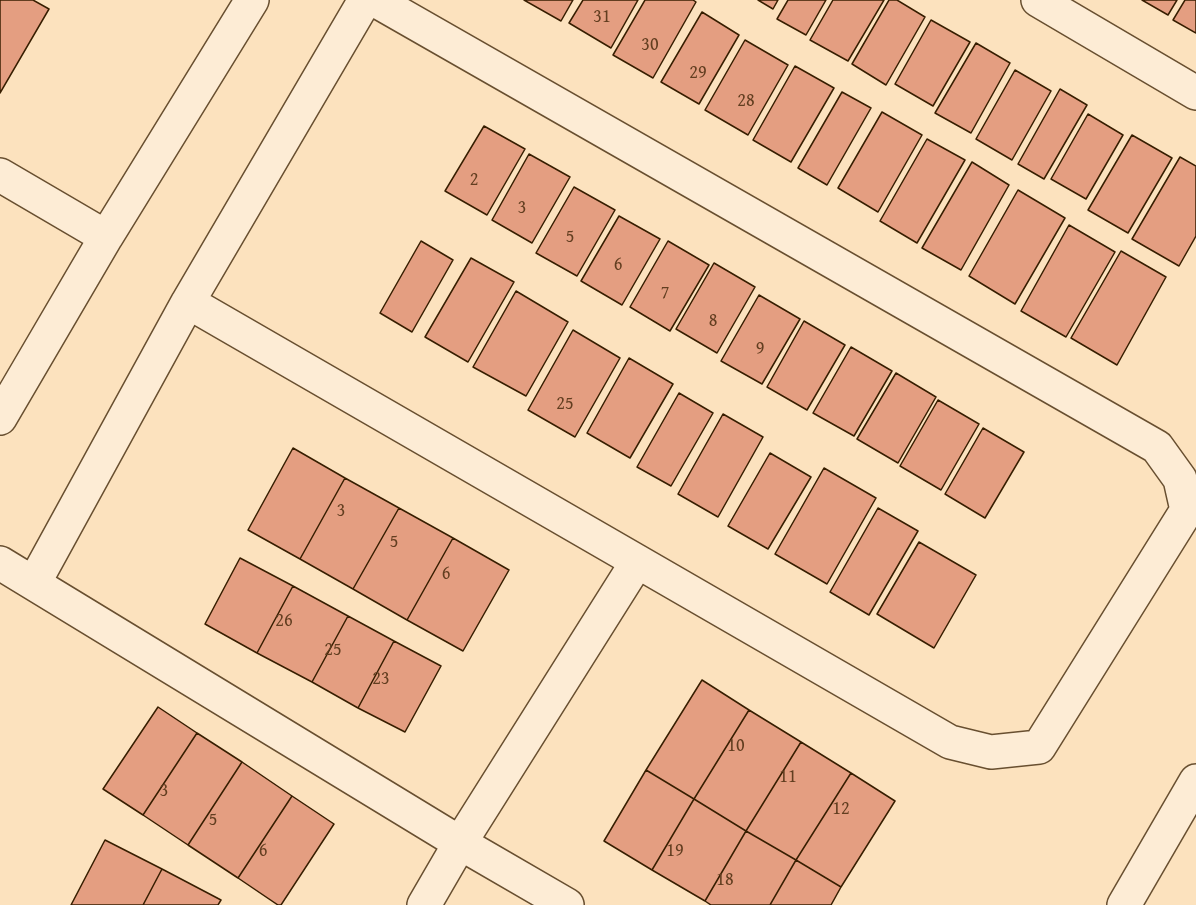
<!DOCTYPE html>
<style>
body{margin:0}
canvas{display:block;background:#fce2be}
</style>
<canvas width="1196" height="905"></canvas>
<script>
const ctx = document.querySelector('canvas').getContext('2d');
ctx.lineJoin = 'round';
function fill(path, color) { ctx.fillStyle = color; ctx.fill(path, 'evenodd'); }
function stroke(path, color, width, dash) { ctx.strokeStyle = color; ctx.lineWidth = width; ctx.lineCap = dash ? 'butt' : 'round'; ctx.setLineDash(dash || []); ctx.stroke(path); }
function label(font, color, halo, rows, align = 'center') {
  ctx.font = font + ' "Gentium Book Plus",serif'; ctx.lineWidth = 5; ctx.setLineDash([]); ctx.textBaseline = 'middle'; ctx.strokeStyle = halo; ctx.fillStyle = color; for (const [text, x, y, turn = 0] of rows) {
    ctx.save(); ctx.translate(x, y); ctx.rotate((+turn || 0) * Math.PI / 180); ctx.textAlign = isNaN(turn) ? turn : align; if (halo) ctx.strokeText(text, 0, 0); ctx.fillText(text, 0, 0); ctx.restore();
  }
}
const building = new Path2D(`
 M 0,0 L 33,0 L 49,9 L 0,93 Z
 M 524,0 L 573,0 L 561,21 Z
 M 583,0 L 638,0 L 611,48 L 569,23 Z
 M 645,0 L 693,0 L 696,2 L 653,78 L 613,55 Z
 M 758,0 L 778,0 L 773,9 Z
 M 788,0 L 826,0 L 806,35 L 777,19 Z
 M 833,0 L 884,0 L 848,61 L 810,40 Z
 M 889,0 L 897,0 L 925,17 L 886,85 L 852,64 Z
 M 1142,0 L 1177,0 L 1168,15 Z
 M 1185,0 L 1196,0 L 1196,33 L 1173,20 Z
 M 702,12 L 739,35 L 699,104 L 661,82 Z
 M 931,20 L 970,42 L 933,106 L 895,84 Z
 M 745,40 L 788,65 L 748,135 L 705,110 Z
 M 976,43 L 1010,63 L 971,133 L 935,113 Z
 M 795,66 L 834,88 L 791,162 L 753,140 Z
 M 1015,70 L 1051,91 L 1012,160 L 976,139 Z
 M 1060,89 L 1087,105 L 1044,179 L 1018,164 Z
 M 842,92 L 871,108 L 827,185 L 798,168 Z
 M 882,112 L 922,135 L 878,212 L 838,188 Z
 M 1088,114 L 1123,135 L 1086,199 L 1051,179 Z
 M 484,126 L 525,149 L 487,215 L 445,191 Z
 M 1132,135 L 1172,158 L 1128,233 L 1088,210 Z
 M 927,139 L 965,160 L 917,243 L 880,221 Z
 M 529,154 L 570,177 L 532,243 L 492,220 Z
 M 1180,157 L 1196,166 L 1196,236 L 1179,266 L 1132,239 Z
 M 972,162 L 1009,185 L 961,270 L 922,248 Z
 M 574,187 L 615,210 L 577,276 L 536,253 Z
 M 1018,190 L 1065,218 L 1015,304 L 969,276 Z
 M 619,216 L 660,239 L 622,305 L 581,281 Z
 M 1069,225 L 1115,252 L 1066,337 L 1021,311 Z
 M 421,241 L 453,260 L 412,332 L 380,313 Z
 M 668,241 L 709,265 L 670,331 L 630,307 Z
 M 1121,251 L 1166,277 L 1117,365 L 1071,338 Z
 M 471,258 L 514,282 L 468,362 L 425,337 Z
 M 714,263 L 755,287 L 717,353 L 676,329 Z
 M 516,291 L 568,322 L 526,396 L 473,367 Z
 M 759,295 L 800,319 L 762,384 L 721,361 Z
 M 804,321 L 845,345 L 807,410 L 767,387 Z
 M 573,330 L 620,358 L 575,437 L 528,410 Z
 M 851,347 L 892,371 L 854,436 L 813,413 Z
 M 629,358 L 673,384 L 630,458 L 587,433 Z
 M 896,373 L 936,397 L 898,463 L 857,439 Z
 M 679,393 L 713,413 L 671,486 L 637,467 Z
 M 938,400 L 979,424 L 941,490 L 900,466 Z
 M 723,414 L 763,437 L 718,517 L 678,494 Z
 M 983,428 L 1024,452 L 985,518 L 945,494 Z
 M 293,448 L 345,478 L 300,559 L 248,530 Z
 M 770,453 L 811,477 L 768,549 L 728,526 Z
 M 824,468 L 876,498 L 827,584 L 775,554 Z
 M 345,478 L 399,508 L 353,589 L 300,559 Z
 M 399,508 L 453,538 L 407,620 L 353,589 Z
 M 878,508 L 918,531 L 869,615 L 830,592 Z
 M 453,538 L 509,570 L 463,651 L 407,620 Z
 M 919,542 L 976,575 L 934,648 L 877,614 Z
 M 240,558 L 293,586 L 257,653 L 205,624 Z
 M 293,586 L 348,616 L 312,682 L 257,653 Z
 M 348,616 L 394,641 L 358,708 L 312,682 Z
 M 394,641 L 441,666 L 405,732 L 358,708 Z
 M 702,680 L 749,710 L 694,799 L 646,770 Z
 M 158,707 L 197,733 L 143,815 L 103,789 Z
 M 749,710 L 801,742 L 746,831 L 694,799 Z
 M 197,733 L 242,762 L 188,845 L 143,815 Z
 M 801,742 L 851,773 L 796,860 L 746,831 Z
 M 242,762 L 292,796 L 238,878 L 188,845 Z
 M 646,770 L 694,799 L 652,870 L 604,841 Z
 M 851,773 L 895,801 L 841,887 L 796,860 Z
 M 292,796 L 334,824 L 281,905 L 278,905 L 238,878 Z
 M 694,799 L 746,831 L 705,901 L 652,870 Z
 M 746,831 L 796,860 L 770,905 L 711,905 L 705,901 Z
 M 105,840 L 162,869 L 143,905 L 71,905 Z
 M 796,860 L 841,887 L 831,905 L 770,905 Z
 M 162,869 L 221,900 L 218,905 L 143,905 Z`);
const minor = new Path2D(`
 M 1038,0 L 1196,93
 M 0,175 L 106,237
 M 188,302 L 950,742 L 991,752 L 1039,747 L 1187,510 L 1180,479 L 1157,447 L 375,0
 M 0,418 L 106,237 L 252,0
 M 0,563 L 460,843 L 567,905
 M 34,583 L 188,302 L 365,0
 M 424,905 L 460,843 L 637,562`);
const tertiary = new Path2D(`
 M 1124,905 L 1196,781`);
const numberNames = [
 ["31",602,17],
 ["30",650,45],
 ["29",698,73],
 ["28",746,101],
 ["2",474,180],
 ["3",522,208],
 ["5",570,237],
 ["6",618,265],
 ["7",665,293],
 ["8",713,321],
 ["9",760,349],
 ["25",565,404],
 ["3",341,511],
 ["5",394,542],
 ["6",446,574],
 ["26",284,621],
 ["25",333,650],
 ["23",381,679],
 ["10",736,746],
 ["11",788,777],
 ["3",164,791],
 ["12",841,809],
 ["5",213,820],
 ["6",263,851],
 ["19",675,851],
 ["18",725,880]
];
fill(building, '#e49e81');
stroke(building, '#371e00', 1.5);
stroke(minor, '#684f30', 36);
stroke(tertiary, '#684f30', 36);
stroke(minor, '#fdecd5', 33);
stroke(tertiary, '#fdecd5', 33);
label('18px', '#623e20', null, numberNames);
</script>
